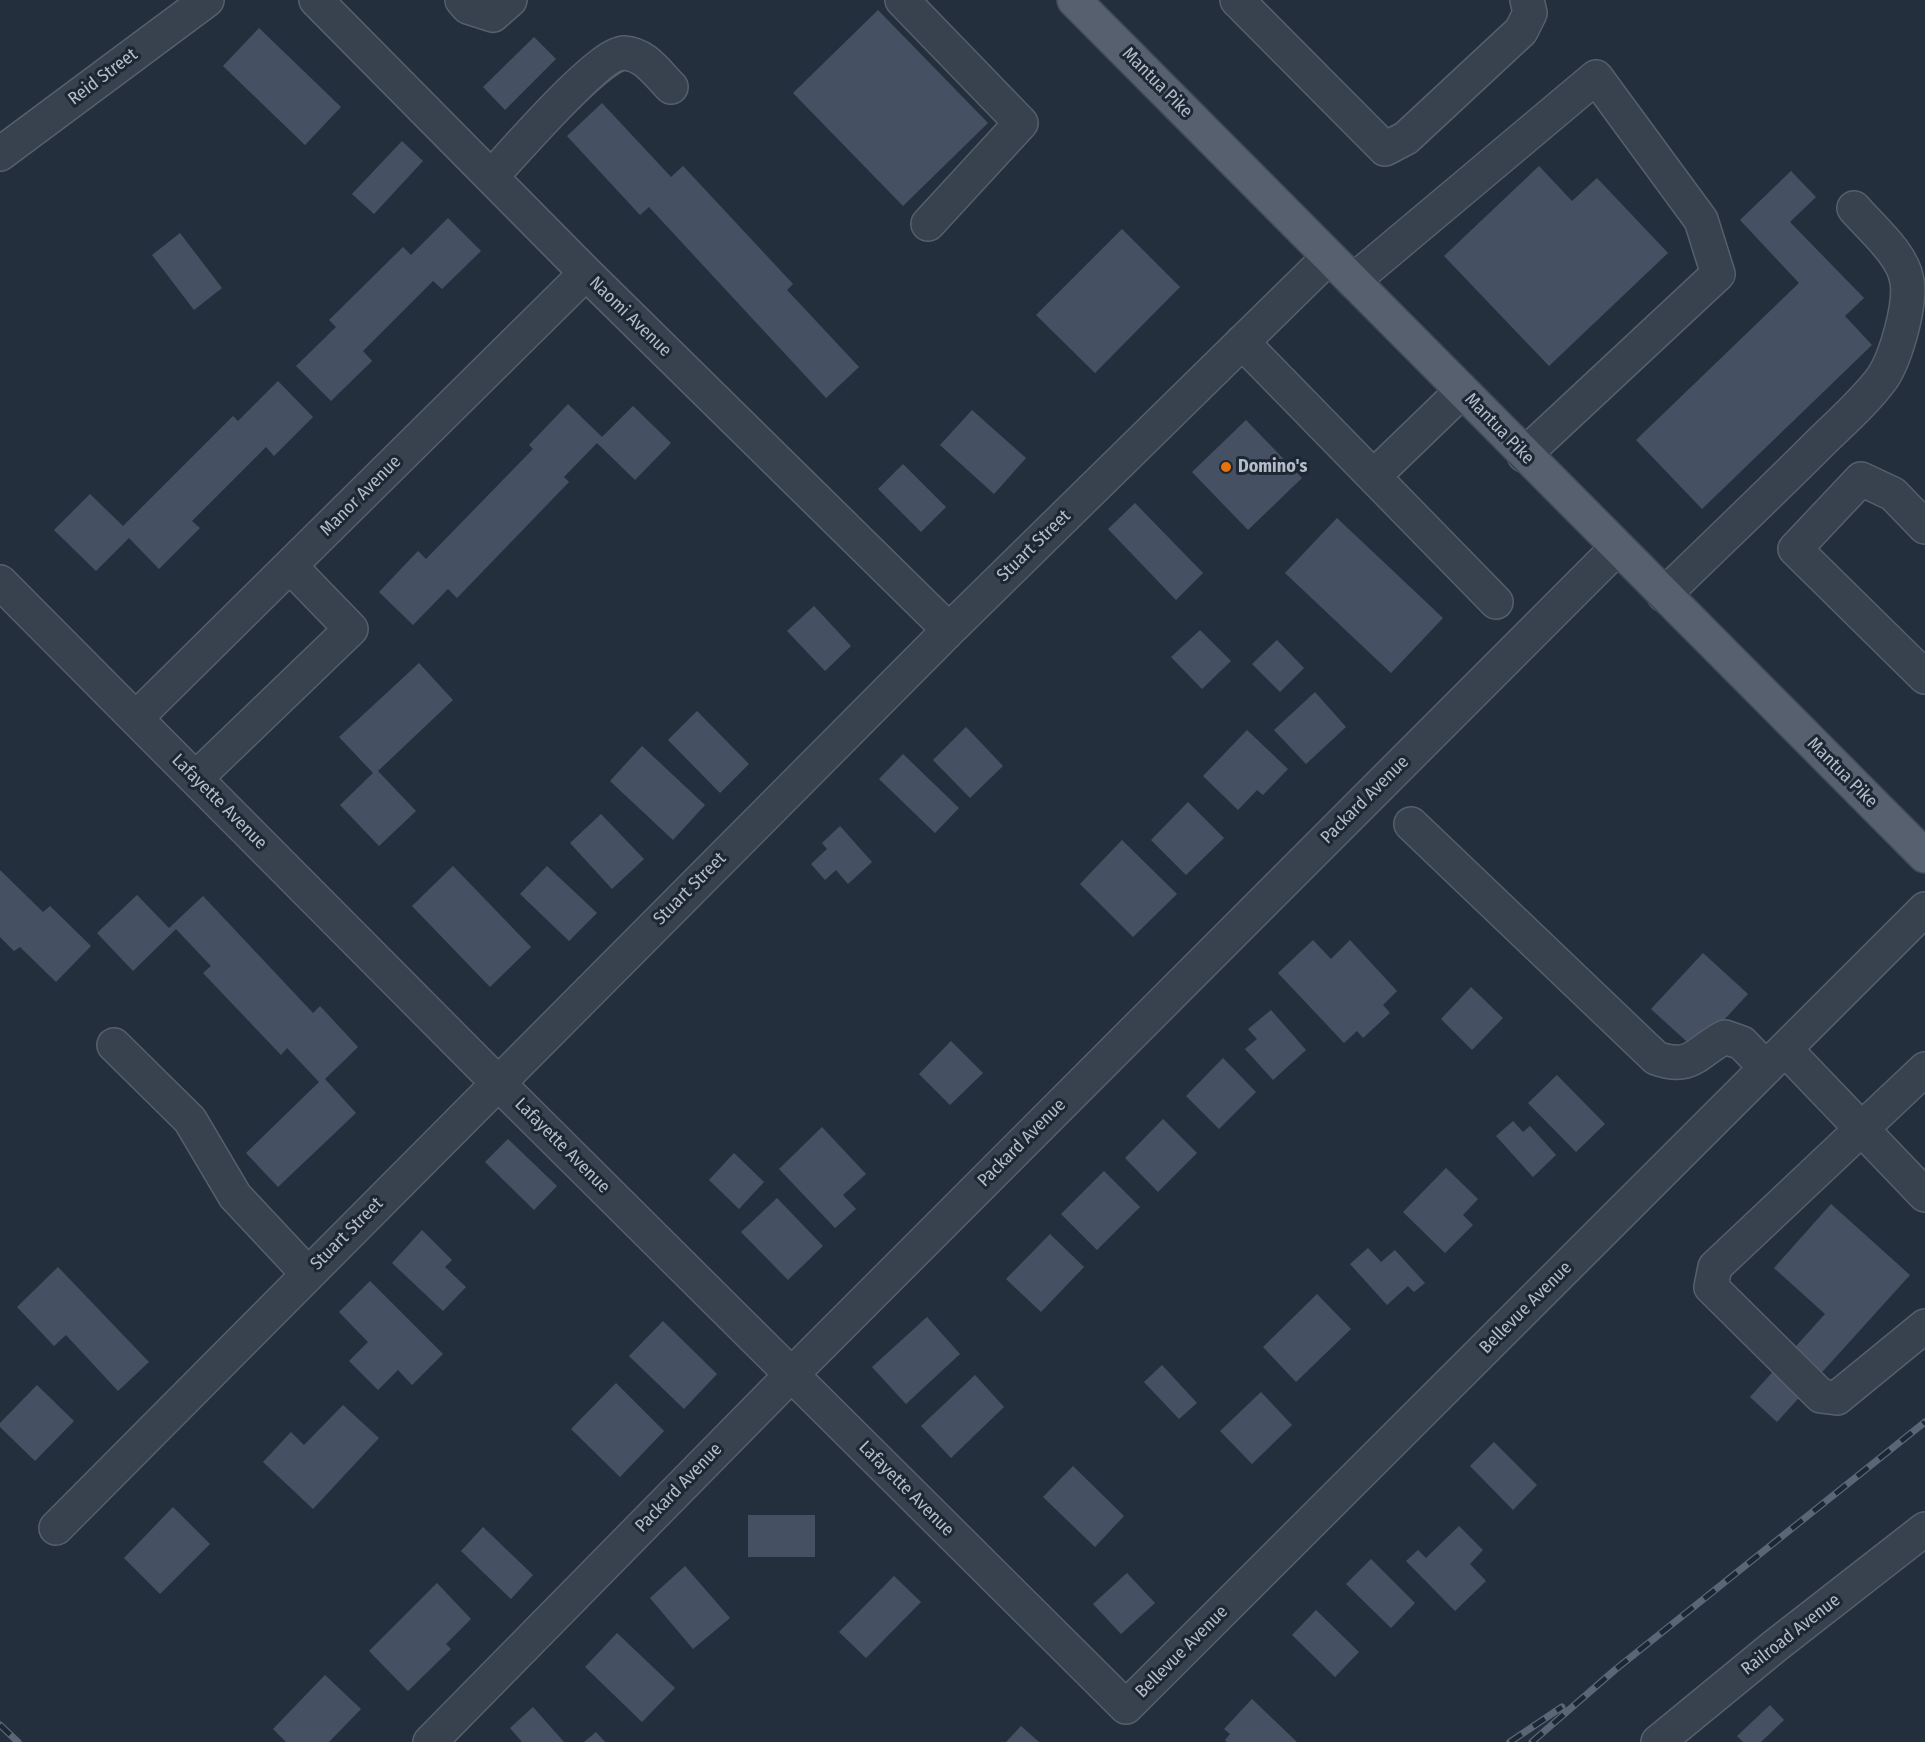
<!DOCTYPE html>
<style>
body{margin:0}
canvas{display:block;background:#242f3e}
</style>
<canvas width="1925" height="1742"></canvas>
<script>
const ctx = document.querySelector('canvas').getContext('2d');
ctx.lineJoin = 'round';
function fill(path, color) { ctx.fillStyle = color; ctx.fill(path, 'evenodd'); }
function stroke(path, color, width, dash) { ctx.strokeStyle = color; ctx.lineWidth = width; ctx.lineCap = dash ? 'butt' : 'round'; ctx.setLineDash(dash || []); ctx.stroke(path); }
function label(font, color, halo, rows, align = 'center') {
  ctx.font = font + ' "Fira Sans Condensed",sans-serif'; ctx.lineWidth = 6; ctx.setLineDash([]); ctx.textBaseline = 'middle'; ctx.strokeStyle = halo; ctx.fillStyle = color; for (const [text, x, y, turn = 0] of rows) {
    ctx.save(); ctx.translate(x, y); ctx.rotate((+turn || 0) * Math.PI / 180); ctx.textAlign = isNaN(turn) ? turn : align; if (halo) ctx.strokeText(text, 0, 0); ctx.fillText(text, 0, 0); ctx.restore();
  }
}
const building = new Path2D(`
 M 878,10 L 988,123 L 903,206 L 793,93 Z
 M 259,28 L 341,107 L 305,145 L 223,66 Z
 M 534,37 L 556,59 L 505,110 L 483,87 Z
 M 602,103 L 671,177 L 683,166 L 793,284 L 787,290 L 859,367 L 826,398 L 649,207 L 640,215 L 567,136 Z
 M 402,141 L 423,161 L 374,214 L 352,194 Z
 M 1539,166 L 1572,201 L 1597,178 L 1668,253 L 1549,366 L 1444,256 Z
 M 1791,171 L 1816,197 L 1790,222 L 1864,298 L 1845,316 L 1872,345 L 1702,509 L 1636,440 L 1799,283 L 1740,220 Z
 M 448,218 L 481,251 L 442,289 L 433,281 L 363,351 L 372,361 L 331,401 L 296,366 L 336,327 L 329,320 L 403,247 L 411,255 Z
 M 1122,229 L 1180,287 L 1095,373 L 1036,315 Z
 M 180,233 L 222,288 L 194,310 L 152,255 Z
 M 278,381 L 313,417 L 274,456 L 266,447 L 192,521 L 200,528 L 159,569 L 129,538 L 96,571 L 54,530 L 90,494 L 123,526 L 233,416 L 238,421 Z
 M 568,404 L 602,437 L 633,406 L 671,443 L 635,480 L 597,443 L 564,477 L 569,482 L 457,598 L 448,589 L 413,625 L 379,592 L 418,551 L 426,559 L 533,449 L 529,445 Z
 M 972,410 L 1026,458 L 994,494 L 940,445 Z
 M 1246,420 L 1302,478 L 1248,530 L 1192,472 Z
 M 903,464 L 946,507 L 921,532 L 878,489 Z
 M 1135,503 L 1203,573 L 1176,600 L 1108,529 Z
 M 1337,518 L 1443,618 L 1391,673 L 1285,573 Z
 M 814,606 L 851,646 L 825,671 L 787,631 Z
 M 1200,630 L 1231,661 L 1202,689 L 1171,657 Z
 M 1277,640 L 1304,668 L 1280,692 L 1252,664 Z
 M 419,663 L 453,700 L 378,771 L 416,811 L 379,846 L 340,805 L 373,773 L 339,737 Z
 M 1315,692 L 1346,727 L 1306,764 L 1274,730 Z
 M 697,711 L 749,764 L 720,793 L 668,740 Z
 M 966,727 L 1003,766 L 970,798 L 933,760 Z
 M 1247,730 L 1288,769 L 1263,795 L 1257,790 L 1238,810 L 1203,776 Z
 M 642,746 L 705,805 L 673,840 L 610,781 Z
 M 903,754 L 959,808 L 935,833 L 879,779 Z
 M 1188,802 L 1224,838 L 1186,875 L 1151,840 Z
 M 601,814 L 644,859 L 612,889 L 570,843 Z
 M 840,826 L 872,862 L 848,884 L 836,870 L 825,880 L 811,864 L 827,849 L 822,843 Z
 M 1122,840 L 1177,894 L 1133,937 L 1080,884 Z
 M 453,866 L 531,947 L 490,987 L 412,906 Z
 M 547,866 L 597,913 L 569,941 L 520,894 Z
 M 0,870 L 43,912 L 50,906 L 91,946 L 56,982 L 20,947 L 14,951 L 0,937 Z
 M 137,895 L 169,928 L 203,896 L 313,1013 L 320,1006 L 358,1047 L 325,1079 L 356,1113 L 278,1187 L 246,1153 L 319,1082 L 287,1048 L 281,1055 L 203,973 L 211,966 L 176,929 L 133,971 L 97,933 Z
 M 1313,940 L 1331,959 L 1350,940 L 1397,991 L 1383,1005 L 1390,1013 L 1363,1038 L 1357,1031 L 1344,1043 L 1278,973 Z
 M 1703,953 L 1748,994 L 1696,1050 L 1651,1009 Z
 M 1471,987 L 1503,1018 L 1472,1050 L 1441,1019 Z
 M 1271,1010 L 1306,1050 L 1273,1080 L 1245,1049 L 1257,1039 L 1248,1029 Z
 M 951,1041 L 983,1073 L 950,1105 L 919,1074 Z
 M 1223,1058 L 1256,1092 L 1219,1129 L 1186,1096 Z
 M 1557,1075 L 1605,1124 L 1576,1152 L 1528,1103 Z
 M 1163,1119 L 1197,1153 L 1158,1192 L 1125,1158 Z
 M 1513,1121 L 1523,1132 L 1530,1126 L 1556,1155 L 1533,1177 L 1496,1136 Z
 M 822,1127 L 866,1174 L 843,1195 L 856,1209 L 835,1228 L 779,1169 Z
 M 508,1139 L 557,1186 L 534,1210 L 485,1162 Z
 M 734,1153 L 764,1182 L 739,1209 L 709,1180 Z
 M 1446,1168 L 1478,1199 L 1463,1215 L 1473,1225 L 1445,1253 L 1403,1212 Z
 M 1104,1171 L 1140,1207 L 1097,1250 L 1061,1214 Z
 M 777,1198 L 823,1246 L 788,1280 L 741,1232 Z
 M 1831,1204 L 1910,1275 L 1777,1422 L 1750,1397 L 1825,1314 L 1774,1268 Z
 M 422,1230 L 452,1260 L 445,1267 L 466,1287 L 443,1311 L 392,1263 Z
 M 1050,1234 L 1084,1267 L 1041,1312 L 1006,1279 Z
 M 1368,1248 L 1381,1262 L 1395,1250 L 1425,1283 L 1414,1292 L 1408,1286 L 1387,1305 L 1350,1264 Z
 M 58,1267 L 149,1362 L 118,1391 L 66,1335 L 54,1346 L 17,1307 Z
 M 370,1281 L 443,1354 L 412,1385 L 398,1370 L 378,1390 L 349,1361 L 368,1342 L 339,1312 Z
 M 1317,1294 L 1351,1329 L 1296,1382 L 1263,1347 Z
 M 927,1317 L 960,1354 L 906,1404 L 872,1367 Z
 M 663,1321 L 717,1374 L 684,1409 L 629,1356 Z
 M 1162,1365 L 1197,1403 L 1179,1419 L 1144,1382 Z
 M 975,1375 L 1004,1407 L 951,1458 L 921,1426 Z
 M 616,1383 L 664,1431 L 620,1477 L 571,1429 Z
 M 37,1385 L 74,1421 L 35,1461 L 0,1427 L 0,1423 Z
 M 1261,1392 L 1292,1425 L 1252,1464 L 1220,1431 Z
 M 343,1405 L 379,1438 L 313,1509 L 263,1462 L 291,1432 L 304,1445 Z
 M 1494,1442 L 1537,1485 L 1513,1510 L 1470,1466 Z
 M 1073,1466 L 1124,1516 L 1095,1547 L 1043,1497 Z
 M 173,1507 L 210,1544 L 160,1594 L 124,1558 Z
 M 748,1515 L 815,1515 L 815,1557 L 748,1557 Z
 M 1459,1526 L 1483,1550 L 1470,1564 L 1486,1581 L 1455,1611 L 1406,1561 L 1418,1550 L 1426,1558 Z
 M 483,1527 L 533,1575 L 511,1599 L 461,1551 Z
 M 1371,1559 L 1415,1603 L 1391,1628 L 1346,1584 Z
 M 685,1566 L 730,1618 L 693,1649 L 650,1598 Z
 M 1127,1573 L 1155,1603 L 1121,1634 L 1093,1604 Z
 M 894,1576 L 921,1602 L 866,1658 L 839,1632 Z
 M 437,1583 L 471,1619 L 446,1644 L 451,1649 L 408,1691 L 369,1651 Z
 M 1316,1610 L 1359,1652 L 1335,1677 L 1292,1635 Z
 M 617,1633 L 675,1688 L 642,1722 L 585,1667 Z
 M 325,1675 L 361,1709 L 329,1742 L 286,1742 L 273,1729 Z
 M 1252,1699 L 1297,1742 L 1227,1742 L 1225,1740 L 1230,1734 L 1224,1729 Z
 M 1770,1705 L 1784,1720 L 1761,1742 L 1743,1742 L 1737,1736 Z
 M 533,1707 L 564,1742 L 522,1742 L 510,1728 Z
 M 1021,1726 L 1039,1742 L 1006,1742 Z
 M 596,1732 L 605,1742 L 584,1742 Z`);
const minor = new Path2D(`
 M 316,0 L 586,273 L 949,630
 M 462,0 L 468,7 L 493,15 L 510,0
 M 902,0 L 1021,123 L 928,224
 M 1237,0 L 1385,149 L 1406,138 L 1521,31 L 1530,13 L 1527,0
 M 0,154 L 207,0
 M 491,177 C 512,155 599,53 624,53 C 645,54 657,73 671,87
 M 1353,281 L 1596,77 L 1701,220 L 1718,274 L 1524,455
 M 1242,342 L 1496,602
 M 1374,476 L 1462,391
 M 1925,527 L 1893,494 L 1861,479 L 1795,549 L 1925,677
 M 0,582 L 497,1082 L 1126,1707 L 1925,909
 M 1664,595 C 1715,545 1767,496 1817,446 C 1839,424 1865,402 1883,377 C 1896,357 1911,305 1907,281 C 1903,254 1871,228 1854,208
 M 136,718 L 586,273
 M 196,778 L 351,629 L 290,566
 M 1411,824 L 1656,1058 C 1692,1071 1696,1052 1725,1037 L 1742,1043 L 1766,1068
 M 114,1045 L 190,1120 L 235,1196 L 308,1274
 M 1785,1049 L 1925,1195
 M 1925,1069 L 1715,1267 L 1711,1287 L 1821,1396 L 1837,1398 L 1925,1326
 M 56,1528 L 949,630 L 1329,257
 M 430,1742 L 791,1375 L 1617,548
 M 1658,1742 L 1775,1646 L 1925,1529`);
const major = new Path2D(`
 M 1074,0 L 1925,856`);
const rail = new Path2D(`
 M 0,1725 L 18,1742
 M 1510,1742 L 1562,1707
 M 1532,1742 L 1616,1669 L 1925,1422`);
const markers = [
 [1226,467,6,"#e8710a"]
];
const streetNames = [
 ["Reid Street",103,77,-37],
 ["Mantua Pike",1157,83,45],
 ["Naomi Avenue",630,317,44],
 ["Mantua Pike",1499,429,46],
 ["Manor Avenue",361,496,-45],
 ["Stuart Street",1034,546,-44],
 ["Mantua Pike",1842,773,45],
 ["Packard Avenue",1365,800,-45],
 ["Lafayette Avenue",219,802,45],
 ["Stuart Street",690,889,-45],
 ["Packard Avenue",1022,1143,-45],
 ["Lafayette Avenue",562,1146,45],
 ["Stuart Street",347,1234,-45],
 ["Bellevue Avenue",1526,1308,-45],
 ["Packard Avenue",679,1488,-46],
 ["Lafayette Avenue",906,1489,45],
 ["Railroad Avenue",1791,1635,-38],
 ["Bellevue Avenue",1182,1652,-45]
];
const poiNames = [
 ["Domino's",1238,467]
];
fill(building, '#455162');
stroke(minor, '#565f6c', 36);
stroke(major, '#414a57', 36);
stroke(minor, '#38414e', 33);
stroke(major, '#56606e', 33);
stroke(rail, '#5a6575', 7);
stroke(rail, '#1d2633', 4.5, [14]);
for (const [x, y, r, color] of markers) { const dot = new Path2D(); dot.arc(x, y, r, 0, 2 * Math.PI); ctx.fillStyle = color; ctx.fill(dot); stroke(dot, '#1d2633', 2); }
label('18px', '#b4bcc9', '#1d2633', streetNames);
label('bold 18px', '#b4bcc9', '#1d2633', poiNames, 'left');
</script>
